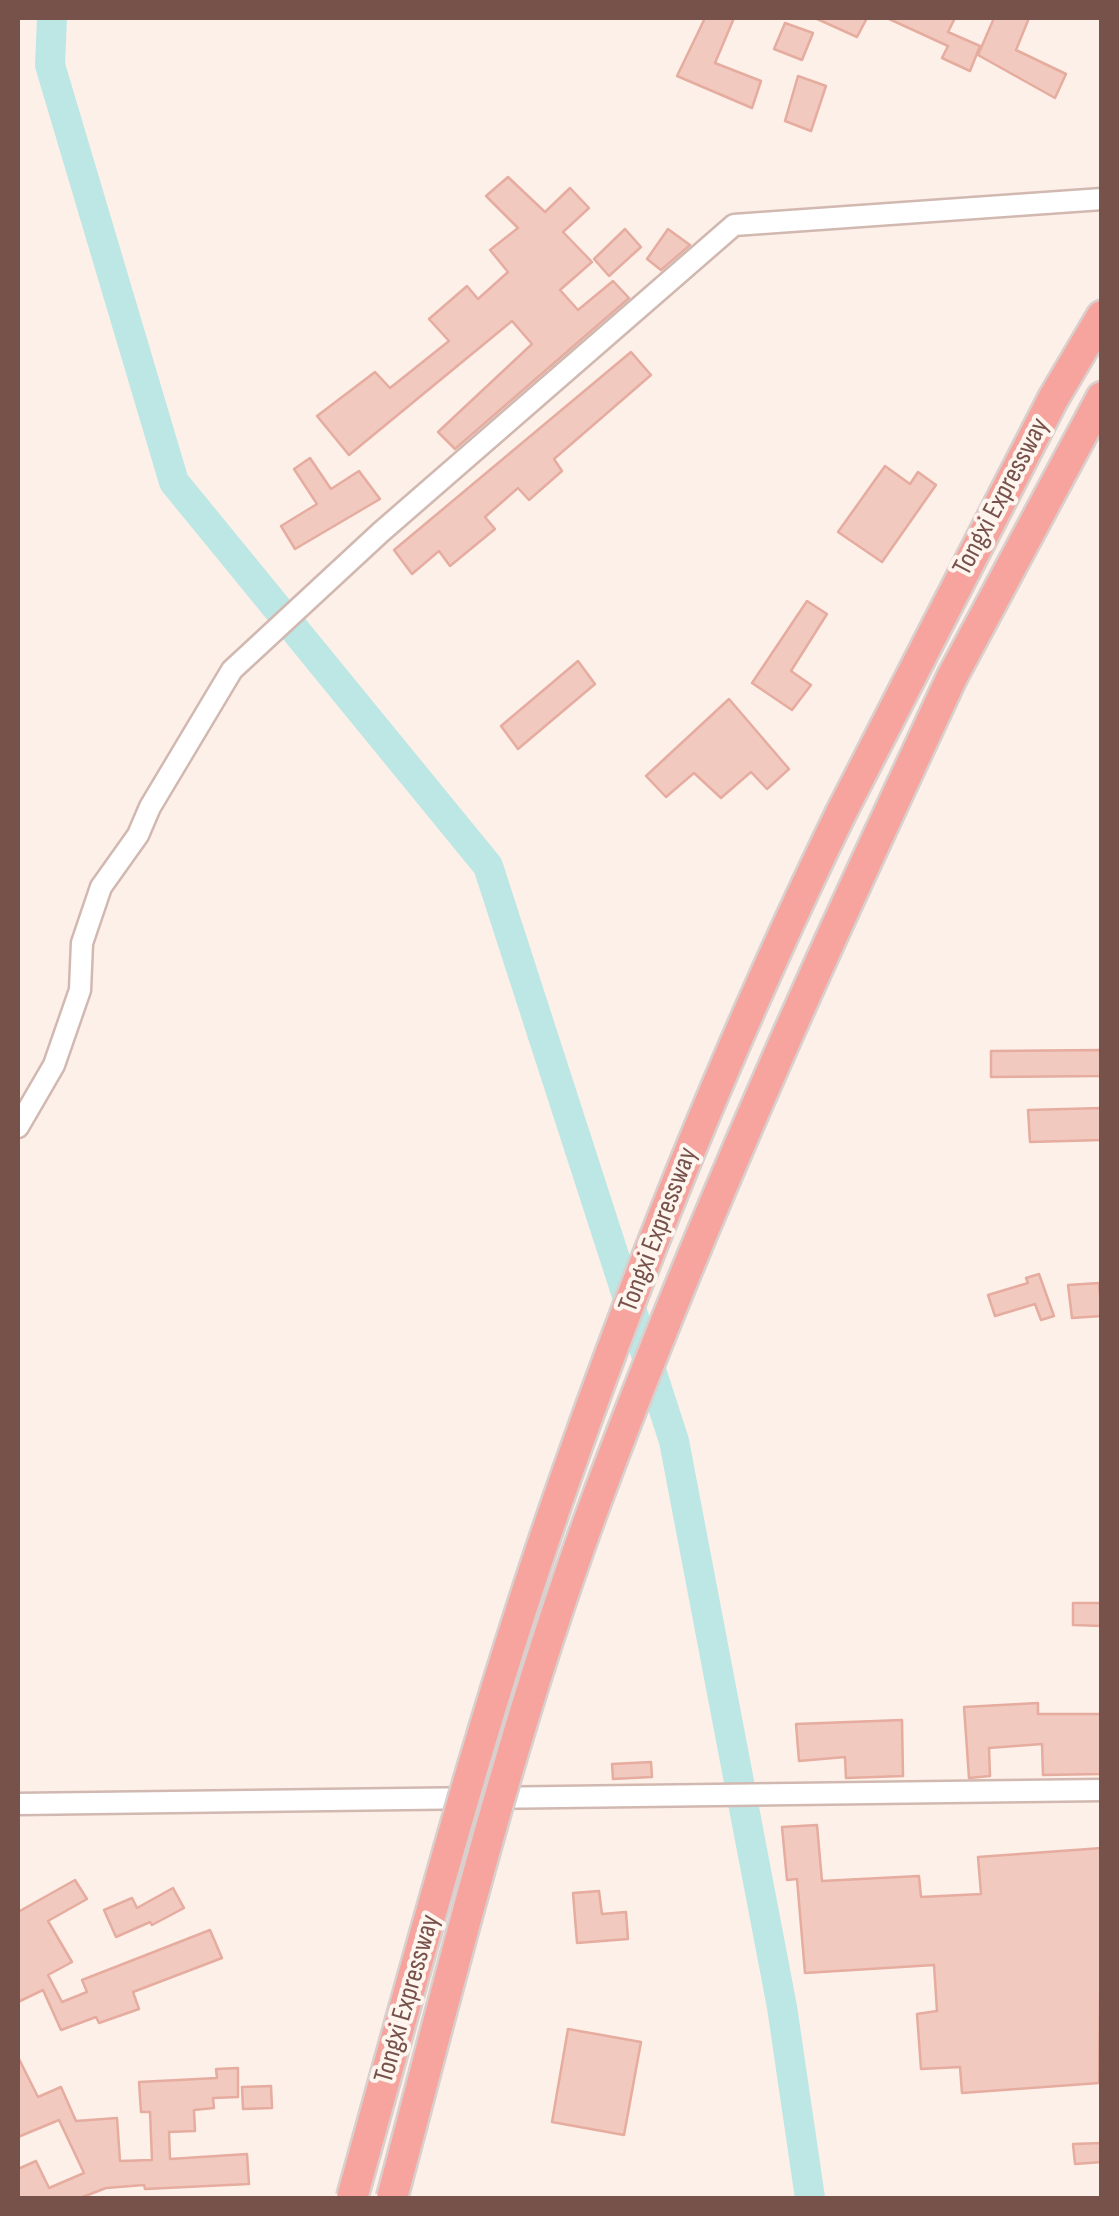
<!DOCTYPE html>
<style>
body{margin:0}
#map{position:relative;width:1119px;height:2216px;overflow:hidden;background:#fdf0e8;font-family:"Sofia Sans Condensed",sans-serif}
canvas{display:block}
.frame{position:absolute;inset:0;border:20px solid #77524b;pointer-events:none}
</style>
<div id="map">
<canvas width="1119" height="2216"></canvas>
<div class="frame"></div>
</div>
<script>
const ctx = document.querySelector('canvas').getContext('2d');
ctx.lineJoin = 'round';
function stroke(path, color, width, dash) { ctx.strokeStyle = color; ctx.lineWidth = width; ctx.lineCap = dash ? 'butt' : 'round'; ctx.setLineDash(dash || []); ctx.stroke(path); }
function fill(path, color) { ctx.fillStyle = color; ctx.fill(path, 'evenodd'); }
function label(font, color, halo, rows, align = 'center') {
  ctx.font = font + ' "Sofia Sans Condensed",sans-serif'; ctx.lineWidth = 8; ctx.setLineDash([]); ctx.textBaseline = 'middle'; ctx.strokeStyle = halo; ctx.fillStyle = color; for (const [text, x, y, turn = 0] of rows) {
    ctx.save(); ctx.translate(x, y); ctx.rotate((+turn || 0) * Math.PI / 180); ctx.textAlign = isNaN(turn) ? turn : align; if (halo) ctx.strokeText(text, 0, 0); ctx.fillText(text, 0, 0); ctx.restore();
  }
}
const river = new Path2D(`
 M 52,18 L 50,65 L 174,482 L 488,866 L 674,1441 L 782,2007 L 810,2198`);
const building = new Path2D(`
 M 705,18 L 734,18 L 715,63 L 761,81 L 752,108 L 677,76 Z
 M 815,18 L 867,18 L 857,37 Z
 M 887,18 L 955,18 L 948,32 L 980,46 L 970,71 L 942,58 L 948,46 Z
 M 994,18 L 1029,18 L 1016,50 L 1066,74 L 1055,98 L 978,55 Z
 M 785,23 L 813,33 L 802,60 L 774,49 Z
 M 798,76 L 826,86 L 811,131 L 785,121 Z
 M 508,177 L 545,212 L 570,188 L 589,208 L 563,232 L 592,262 L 560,290 L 578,310 L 613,281 L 629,298 L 455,449 L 438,432 L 532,344 L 512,321 L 349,455 L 317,416 L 375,372 L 390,388 L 449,341 L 429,319 L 467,286 L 478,299 L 508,272 L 490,250 L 518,228 L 486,196 Z
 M 625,229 L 641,247 L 609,276 L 594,259 Z
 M 668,229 L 690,245 L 661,270 L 647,259 Z
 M 631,352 L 651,375 L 554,459 L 562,471 L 529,500 L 518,488 L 485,517 L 495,529 L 450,566 L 439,551 L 412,574 L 394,550 Z
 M 310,458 L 331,489 L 359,471 L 380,499 L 295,549 L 281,526 L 317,504 L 294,469 Z
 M 885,466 L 910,484 L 918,472 L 936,485 L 882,562 L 838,532 Z
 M 807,601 L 827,614 L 791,671 L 811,685 L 792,710 L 752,683 Z
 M 578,661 L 595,684 L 518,749 L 501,726 Z
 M 729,699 L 789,769 L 767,789 L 751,772 L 721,798 L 694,773 L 666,797 L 646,776 Z
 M 1102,1050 L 1102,1076 L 991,1077 L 991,1051 Z
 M 1102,1108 L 1102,1140 L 1030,1142 L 1028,1110 Z
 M 1039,1274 L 1054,1316 L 1041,1320 L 1035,1304 L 995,1316 L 988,1295 L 1028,1283 L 1026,1278 Z
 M 1099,1283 L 1102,1316 L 1072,1318 L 1068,1285 Z
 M 1073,1603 L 1102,1603 L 1102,1626 L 1073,1625 Z
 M 1038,1703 L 1038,1714 L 1102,1714 L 1102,1774 L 1043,1775 L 1042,1744 L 989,1748 L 990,1776 L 969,1778 L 964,1707 Z
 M 902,1720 L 903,1776 L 846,1778 L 845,1757 L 799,1761 L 796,1724 Z
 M 651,1762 L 652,1777 L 613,1779 L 612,1764 Z
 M 817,1825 L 822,1881 L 919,1876 L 921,1897 L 981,1894 L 978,1857 L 1102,1848 L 1099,2083 L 962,2093 L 960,2067 L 921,2069 L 917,2014 L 937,2011 L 934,1965 L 805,1973 L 797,1879 L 787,1880 L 782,1827 Z
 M 75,1880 L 87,1899 L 48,1921 L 72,1962 L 48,1975 L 62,2002 L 87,1992 L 82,1980 L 210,1930 L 222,1958 L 133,1992 L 139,2009 L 99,2023 L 96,2017 L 61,2030 L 43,1990 L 18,2002 L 18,1912 Z
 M 173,1888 L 184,1908 L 152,1925 L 150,1922 L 116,1937 L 104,1910 L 132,1898 L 137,1908 Z
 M 599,1891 L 602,1914 L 626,1912 L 628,1939 L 577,1943 L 573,1893 Z
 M 568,2029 L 641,2042 L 624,2135 L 552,2122 Z
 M 18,2057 L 38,2097 L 61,2087 L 76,2121 L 117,2118 L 120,2161 L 152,2160 L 150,2112 L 141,2112 L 139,2082 L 217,2078 L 216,2069 L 238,2068 L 238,2097 L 213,2098 L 214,2108 L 194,2110 L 195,2131 L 169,2132 L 170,2159 L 247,2154 L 249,2184 L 145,2189 L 144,2185 L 106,2188 L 80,2198 L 18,2198 L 18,2169 L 36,2161 L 49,2188 L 84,2173 L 59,2120 L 18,2137 Z
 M 271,2086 L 272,2108 L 243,2109 L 242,2087 Z
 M 1102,2143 L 1102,2162 L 1075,2164 L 1073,2144 Z`);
const minor = new Path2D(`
 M 18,1127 L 54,1065 L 80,990 L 82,943 L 101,887 L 138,835 L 150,807 L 232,670 L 381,532 L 734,225 L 1102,199
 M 18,1804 L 1102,1790`);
const highway = new Path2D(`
 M 841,813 L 1053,399 L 1102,316
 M 881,830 L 952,677 L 1102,397`);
const highwayBridge = new Path2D(`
 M 352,2198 C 420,1954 484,1707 569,1468 C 648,1245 737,1026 841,813
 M 392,2198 C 454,1965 511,1730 595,1504 C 680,1275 778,1051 881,830`);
const streetNames = [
 ["Tongxi Expressway",1002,497,-62],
 ["Tongxi Expressway",659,1230,-69],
 ["Tongxi Expressway",408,1999,-74]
];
stroke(river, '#bce7e5', 30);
fill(building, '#f2c9bf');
stroke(building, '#e5ac9f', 2.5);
stroke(minor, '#d1b8b0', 25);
stroke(highway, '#d9cfcd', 35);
stroke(minor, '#fff', 20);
stroke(highway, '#f7a49f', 30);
stroke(highwayBridge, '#d9cfcd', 35, []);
stroke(highwayBridge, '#f7a49f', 30);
label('28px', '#77524b', '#fff5ef', streetNames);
</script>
